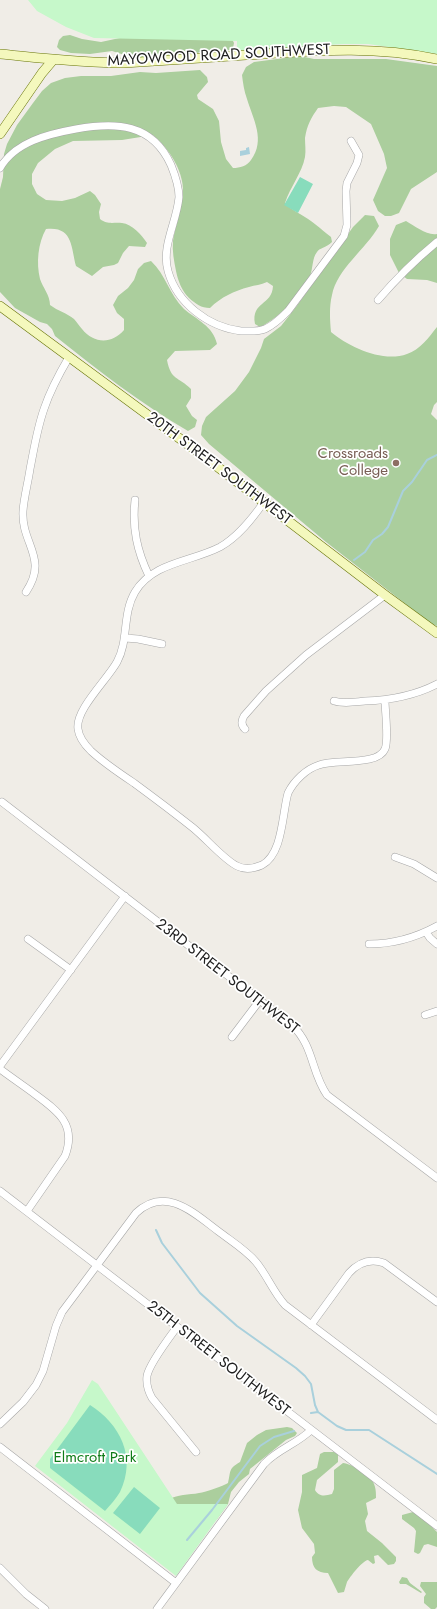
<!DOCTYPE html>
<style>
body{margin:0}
canvas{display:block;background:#f0ede7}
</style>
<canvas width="437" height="1609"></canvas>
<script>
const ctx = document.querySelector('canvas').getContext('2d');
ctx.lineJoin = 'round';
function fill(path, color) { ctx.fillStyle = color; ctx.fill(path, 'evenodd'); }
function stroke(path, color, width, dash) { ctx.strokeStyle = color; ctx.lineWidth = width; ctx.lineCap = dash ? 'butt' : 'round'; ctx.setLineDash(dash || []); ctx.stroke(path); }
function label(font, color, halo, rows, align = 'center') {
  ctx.font = font + ' Jost,sans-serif'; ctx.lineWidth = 3.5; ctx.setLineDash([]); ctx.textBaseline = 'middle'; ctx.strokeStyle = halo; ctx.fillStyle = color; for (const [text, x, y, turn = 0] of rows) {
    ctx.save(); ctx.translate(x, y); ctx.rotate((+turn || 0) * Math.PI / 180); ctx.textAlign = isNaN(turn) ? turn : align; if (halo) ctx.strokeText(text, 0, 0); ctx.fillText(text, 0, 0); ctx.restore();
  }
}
const forest = new Path2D(`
 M 70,35 L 82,39 L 101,42 L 129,36 L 232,39 L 234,43 L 233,48 L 227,51 L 200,52 L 189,56 L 137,59 L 112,51 L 90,54 L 71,53 L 60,50 L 57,47 L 59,40 L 63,36 Z
 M 300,56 L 314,59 L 386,59 L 437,66 L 437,172 L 411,189 L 399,213 L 391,216 L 385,216 L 378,211 L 373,200 L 387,168 L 384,154 L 371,124 L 346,107 L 334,106 L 318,108 C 311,118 307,125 305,138 C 305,144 306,151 305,157 C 302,173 290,187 285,203 C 290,209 294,210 300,214 C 311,220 321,229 331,237 L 332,242 C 326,248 319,248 317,252 C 312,258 313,269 310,276 C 301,295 279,318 260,327 L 255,324 C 251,301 272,306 273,286 L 267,282 C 261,285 255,285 249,287 C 234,291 221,297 210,308 C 201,308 196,304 189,298 C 182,291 178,281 176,271 C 174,261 172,251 173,241 C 176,222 186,200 182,181 C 179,164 166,146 153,135 L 122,140 L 73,141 L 55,149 L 38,163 L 32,174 L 32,184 L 37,194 L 46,200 L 62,201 L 75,198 L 90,191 L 95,195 L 101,204 L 99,212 L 100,219 C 108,225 113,222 122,223 C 132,224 142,235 147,243 L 145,247 L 129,246 L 123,253 L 118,263 L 114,265 L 103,267 L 92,276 L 76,266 C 71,247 73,226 46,229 C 38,243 36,263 40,279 C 43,288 50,295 50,305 C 58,311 67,313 74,319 C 77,322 79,326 82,329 C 94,344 112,344 124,330 L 124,319 L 117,313 L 113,305 L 118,296 L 128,288 L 134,280 L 138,269 L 144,263 L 151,261 C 166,275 169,294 184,309 C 197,320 213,326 217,344 L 210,350 L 175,351 L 167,360 C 171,381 178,376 191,389 L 191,398 L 186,406 L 192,416 L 197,420 L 195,427 L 188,431 C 141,404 98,370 55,336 L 52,329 L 47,324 L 40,322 L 15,308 L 0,292 L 0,189 L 3,177 L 4,154 L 7,144 L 17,125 L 33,103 L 42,91 L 51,83 L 65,78 L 81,76 L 111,76 L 140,72 L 156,73 L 200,70 L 207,77 L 208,82 L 197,95 L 198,99 L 213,109 L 219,121 L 221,142 L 226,159 L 233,168 C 240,168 247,166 251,160 C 266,140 253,119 247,99 C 244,91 243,83 242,75 L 246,67 L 254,62 Z
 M 365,215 L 374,216 L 379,226 C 366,249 337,269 332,295 C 329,307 330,320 331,332 C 349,347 383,363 407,354 C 420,350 429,337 437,327 L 437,402 L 434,405 L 431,414 L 437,420 L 437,626 L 430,623 L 326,542 L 209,444 L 201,435 L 202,426 L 206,417 L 235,391 L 249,372 L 261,348 L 264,339 L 281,326 L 296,307 L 353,227 Z
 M 406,221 C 415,226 427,236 437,234 L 437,283 L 427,280 L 407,279 L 399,273 L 390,255 L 390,239 L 396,225 Z
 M 287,1427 L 292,1428 L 297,1433 L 295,1436 L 286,1440 L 250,1469 L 249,1474 L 239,1482 L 231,1492 L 228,1504 L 217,1519 L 208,1522 L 168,1500 C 177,1494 189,1495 199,1493 C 206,1492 223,1486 228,1483 C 231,1471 228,1469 240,1462 L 247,1443 L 257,1435 L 266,1430 Z
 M 324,1452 L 334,1452 L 338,1454 L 338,1462 L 317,1480 L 315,1490 C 319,1497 325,1496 332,1494 L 334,1489 L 334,1470 L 343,1463 C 352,1464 368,1474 373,1482 C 376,1487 376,1493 376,1498 L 366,1503 L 368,1514 L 365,1521 L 367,1531 L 382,1543 L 396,1557 L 396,1561 L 394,1564 L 388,1565 L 378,1555 L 374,1556 L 375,1563 L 373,1564 L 368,1560 C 362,1561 350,1577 347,1582 C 346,1585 345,1589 344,1592 L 338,1593 L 328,1573 C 317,1573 312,1568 312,1557 L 315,1553 L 314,1544 L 302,1528 L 298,1510 L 302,1492 L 302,1475 L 317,1468 L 320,1454 Z
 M 413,1512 L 424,1519 L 437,1532 L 437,1547 L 428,1544 L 424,1545 L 420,1553 L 418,1554 L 414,1552 L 416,1531 L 414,1528 L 402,1519 L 402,1515 Z
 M 402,1577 L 407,1578 L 410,1583 L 422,1592 L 421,1593 L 406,1584 L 400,1584 L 399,1582 Z
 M 421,1582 L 437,1582 L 437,1607 L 435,1609 L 431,1609 L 424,1603 L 424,1597 L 426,1594 L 420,1586 Z`);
const park = new Path2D(`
 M 28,0 L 437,0 L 437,54 L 368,44 L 343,44 L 237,51 L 237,41 L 94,38 L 66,27 L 37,11 Z
 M 92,1380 L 98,1384 L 177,1504 L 228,1504 L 176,1576 L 35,1466 L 67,1423 Z`);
const pitch = new Path2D(`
 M 300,177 L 313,184 L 298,213 L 284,205 Z
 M 90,1405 C 120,1424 137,1457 120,1492 C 116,1499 110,1505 105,1511 L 50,1468 L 50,1459 Z
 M 134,1487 L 160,1508 L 140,1534 L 113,1513 Z`);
const water = new Path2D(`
 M 249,147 L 250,154 L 240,156 L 240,151 L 246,150 L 246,148 Z`);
const stream = new Path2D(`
 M 354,560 L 365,552 L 373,540 L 382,534 L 388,527 L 403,491 L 412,482 L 427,460 L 437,455
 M 156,1230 L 162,1243 L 200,1293 L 237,1326 L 296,1368 L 305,1376 L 311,1384 L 315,1405 L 318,1412 L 337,1426 L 346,1430 L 369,1430 L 437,1474
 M 311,1413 L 318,1412
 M 187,1540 L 212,1510 L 260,1446 L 274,1437 L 294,1431`);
const street = new Path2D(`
 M 0,168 C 15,142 48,134 76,129 C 116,122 152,123 171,165 C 175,175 179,186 179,197 C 177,222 161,246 168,271 C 177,303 208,327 241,331 C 249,331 258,332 265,329 C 274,325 281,318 288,311 L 344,236 L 347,225 L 346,191 L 347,183 L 357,163 L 359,155 L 351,141
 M 378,300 C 396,279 415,260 437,242
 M 135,500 C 132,528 137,551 149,576
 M 264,502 C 252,519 238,537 220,547 C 191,562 153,562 135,592 C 122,614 129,640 117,662 C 107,680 75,710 78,729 C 79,738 85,745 91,751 C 104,763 119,773 134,783 C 153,797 173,812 192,827 C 206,838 223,859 237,866 C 245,870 255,868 262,865 C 283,854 282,814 288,793 C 294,781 306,769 319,765 C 336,759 378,766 385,749 C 389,740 385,711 385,700
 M 26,592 C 49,558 21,544 23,511 C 24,497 28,483 30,469 C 34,449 37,429 44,409 C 50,391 59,374 69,357
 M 125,638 L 138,639 L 162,644
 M 334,701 C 344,704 354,702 365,701 C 390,700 414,696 437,684
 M 245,729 C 241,725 241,721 244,716 L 266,691 L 306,655 L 385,595
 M 2,802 L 292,1025 C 314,1046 311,1072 327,1095 L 437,1178
 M 395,857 L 414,864 L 437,878
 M 426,932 L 430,938 L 437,944
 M 28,939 L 71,970
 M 369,944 C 393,944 415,938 437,926
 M 425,1015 L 437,1011
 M 232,1037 L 260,1000
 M 0,1066 L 125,896
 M 0,1069 C 12,1078 24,1086 36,1095 C 58,1111 77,1125 65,1156 L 27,1211
 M 0,1191 L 437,1526
 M 311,1325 L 349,1273 C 359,1262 370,1258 384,1263 L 437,1302
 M 177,1327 C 169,1338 149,1364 147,1376 C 146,1384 148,1391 152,1398 L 196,1452
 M 0,1424 L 23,1402 L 36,1385 L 43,1371 L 56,1326 L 62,1312 L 136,1213 C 165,1185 194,1213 218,1231 C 231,1241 246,1250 256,1262 C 267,1275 273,1292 285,1305 L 437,1420
 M 0,1447 L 176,1583
 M 0,1568 L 26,1594 L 45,1609
 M 157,1609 L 264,1464 C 278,1449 297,1444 311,1430`);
const secondary = new Path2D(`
 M 0,54 C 41,58 82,63 124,63 C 165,60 205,58 246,55 C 312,51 370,45 437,59
 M 0,134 L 42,73 L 53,60
 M 0,306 L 202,455 L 385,595 L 437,633`);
const markers = [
 [396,463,4,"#8d6e63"]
];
const streetNames = [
 ["MAYOWOOD ROAD SOUTHWEST",219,56,-3],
 ["20TH STREET SOUTHWEST",219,469,37],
 ["23RD STREET SOUTHWEST",227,977,38],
 ["25TH STREET SOUTHWEST",218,1359,38]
];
const educationNames = [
 ["Crossroads",388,454],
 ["College",388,471]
];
const parkNames = [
 ["Elmcroft Park",95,1458]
];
fill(forest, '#abce9d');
fill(park, '#c6f8ca');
fill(pitch, '#88dcbc');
fill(water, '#a9d0dc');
stroke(stream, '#a9d0dc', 2);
stroke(street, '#a7a7a7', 8);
stroke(secondary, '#687509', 10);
stroke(street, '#fff', 7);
stroke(secondary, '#f4f8bd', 9);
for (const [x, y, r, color] of markers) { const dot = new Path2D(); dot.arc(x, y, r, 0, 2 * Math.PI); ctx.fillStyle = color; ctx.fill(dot); stroke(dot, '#fff', 1.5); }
label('15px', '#202020', '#fff', streetNames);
label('15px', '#785e54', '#fff', educationNames, 'right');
label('15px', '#107c19', '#fff', parkNames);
</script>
